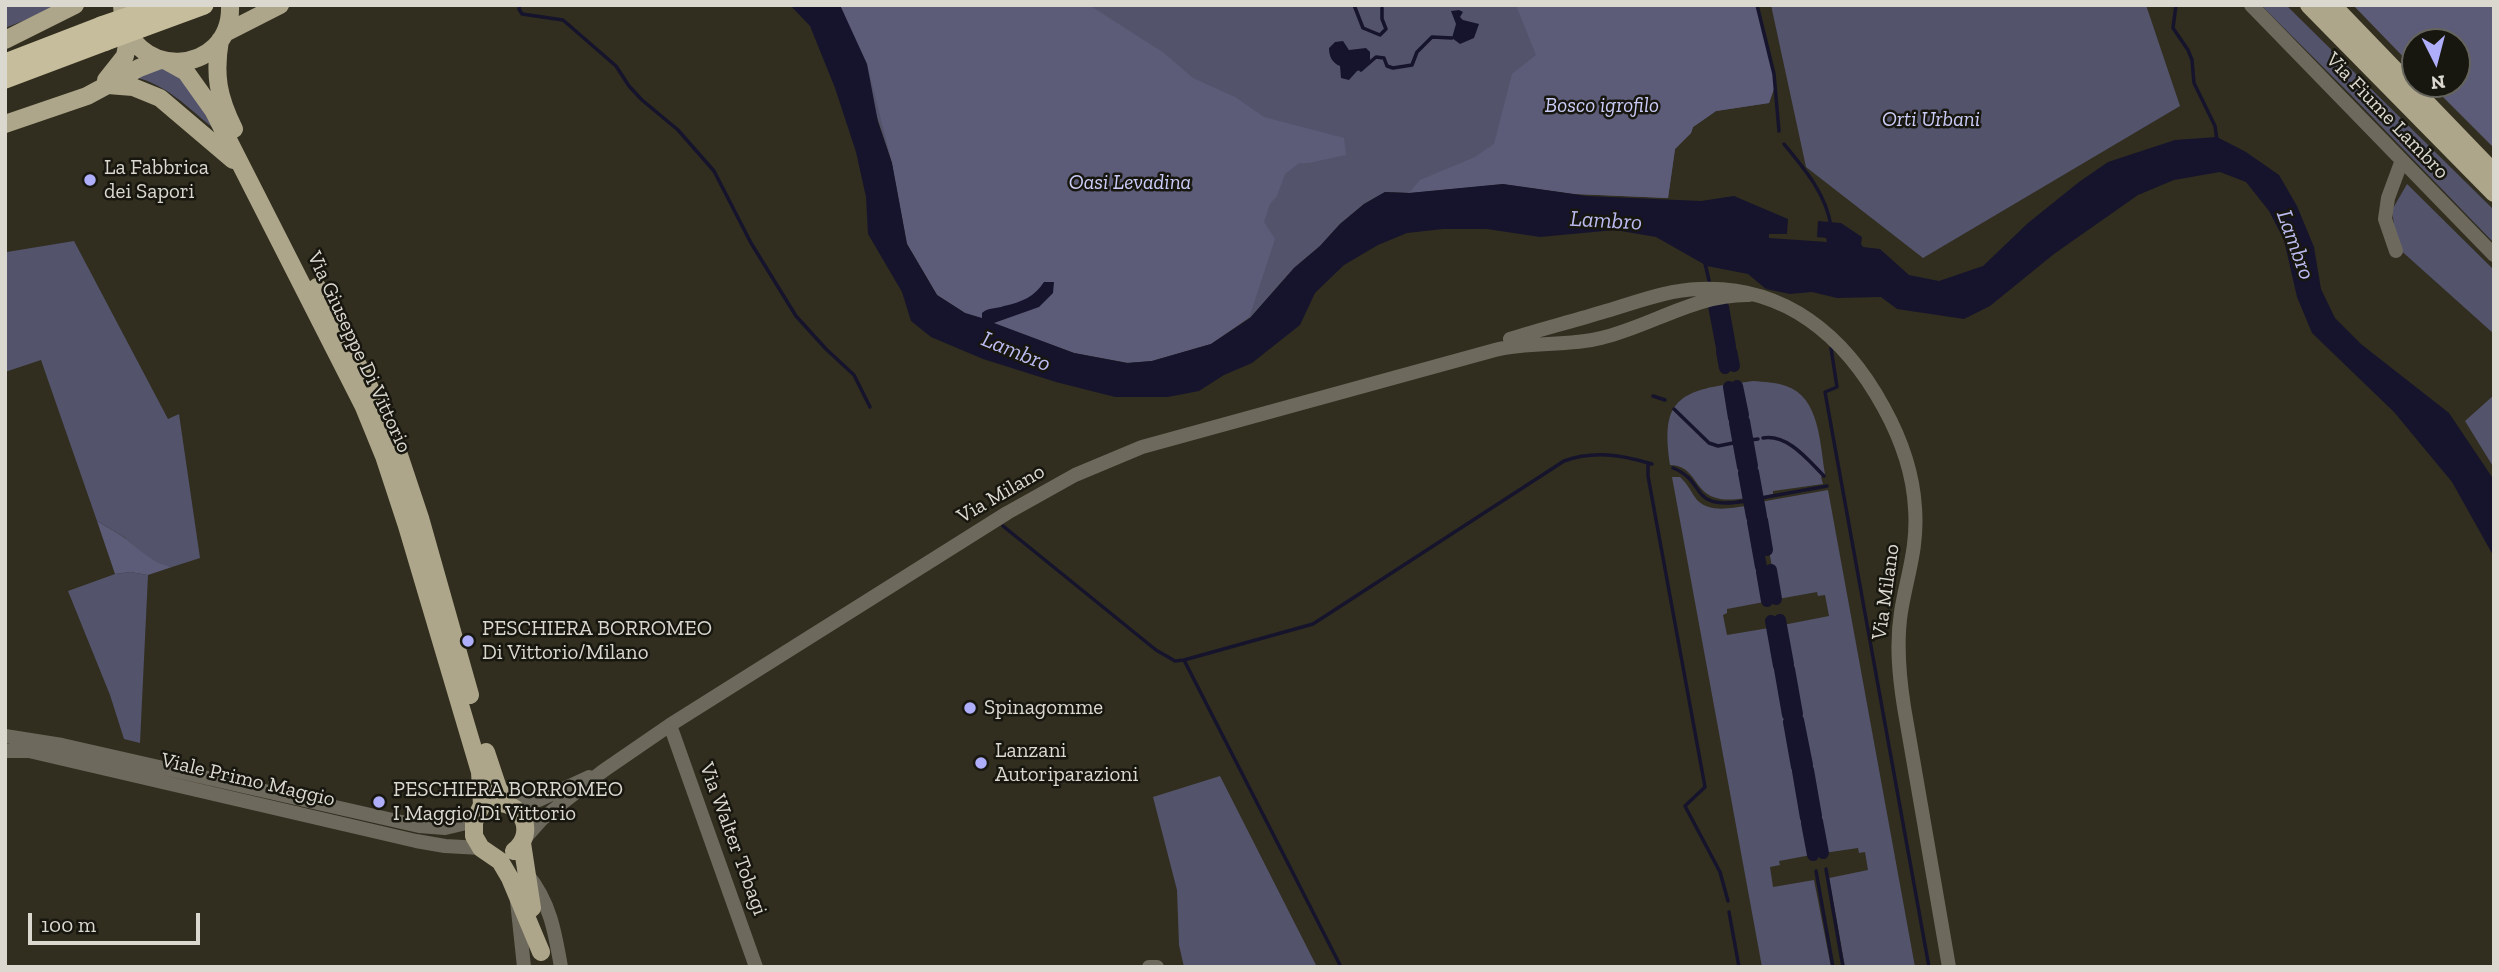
<!DOCTYPE html>
<style>
body{margin:0}
#map{position:relative;width:2499px;height:972px;overflow:hidden;background:#312e1f;font-family:"Zilla Slab",serif}
canvas{display:block}
.frame{position:absolute;inset:0;border:7px solid #dad8cf;pointer-events:none}
.north{position:absolute;left:2401px;top:28px;width:70px;height:70px;box-sizing:border-box;background:#17160f;border:2px solid #65645c;border-radius:50%;rotate:174deg;font-size:19px;font-weight:700;line-height:28px;text-align:center;color:#dad8cf}
.north::after{content:'';display:block;margin:auto;width:24px;height:32px;background:#afaefa;clip-path:polygon(50% 0,100% 100%,50% 72%,0 100%)}
.scale{position:absolute;left:28px;top:913px;width:172px;height:32px;box-sizing:border-box;border:4px solid #dad8cf;border-top:0;padding-left:9px;font-size:21px;line-height:24px;white-space:nowrap;color:#dad8cf;-webkit-text-stroke:5px #17160f;paint-order:stroke}
</style>
<div id="map">
<canvas width="2499" height="972"></canvas>
<div class="frame"></div>
<div class="north">N</div>
<div class="scale">100 m</div>
</div>
<script>
const ctx = document.querySelector('canvas').getContext('2d');
ctx.lineJoin = 'round';
function fill(path, color) { ctx.fillStyle = color; ctx.fill(path, 'evenodd'); }
function stroke(path, color, width, dash) { ctx.strokeStyle = color; ctx.lineWidth = width; ctx.lineCap = dash ? 'butt' : 'round'; ctx.setLineDash(dash || []); ctx.stroke(path); }
function label(font, color, halo, rows, align = 'center') {
  ctx.font = font + ' "Zilla Slab",serif'; ctx.lineWidth = 5; ctx.setLineDash([]); ctx.textBaseline = 'middle'; ctx.strokeStyle = halo; ctx.fillStyle = color; for (const [text, x, y, turn = 0] of rows) {
    ctx.save(); ctx.translate(x, y); ctx.rotate((+turn || 0) * Math.PI / 180); ctx.textAlign = isNaN(turn) ? turn : align; if (halo) ctx.strokeText(text, 0, 0); ctx.fillText(text, 0, 0); ctx.restore();
  }
}
const green = new Path2D(`
 M 5,5 L 63,5 L 5,28 Z
 M 840,5 L 1757,5 L 1776,83 L 1769,103 L 1716,111 L 1693,127 L 1691,133 L 1675,149 L 1668,198 L 1575,194 L 1503,184 L 1409,193 L 1385,192 L 1364,204 L 1340,224 L 1320,246 L 1294,268 L 1250,318 L 907,244 L 892,163 Z
 M 1771,5 L 2146,5 L 2180,106 L 1923,258 L 1806,167 Z
 M 2261,5 L 2286,5 L 2494,210 L 2494,243 L 2351,95 Z
 M 164,67 C 189,81 199,103 212,127 C 187,107 166,84 134,77 Z
 M 2407,184 L 2494,270 L 2494,334 L 2397,247 L 2392,210 Z
 M 74,241 L 168,419 L 179,414 L 200,558 L 172,567 L 161,565 L 148,558 L 124,537 L 97,521 L 41,360 L 5,372 L 5,249 L 7,252 Z
 M 1753,381 C 1764,382 1776,382 1786,386 C 1820,397 1820,445 1825,474 L 1821,477 L 1823,484 L 1773,491 L 1773,494 L 1760,497 L 1739,383 Z
 M 1724,385 L 1745,498 C 1688,508 1704,466 1670,465 C 1663,414 1668,393 1724,385 Z
 M 2494,395 L 2494,468 L 2465,421 Z
 M 1672,477 L 1680,477 C 1687,483 1691,492 1697,500 C 1710,513 1730,508 1746,506 L 1764,602 L 1727,609 L 1727,613 L 1723,615 L 1727,635 L 1769,628 L 1811,855 L 1779,861 L 1780,865 L 1770,867 L 1773,887 L 1814,880 L 1831,967 L 1762,967 Z
 M 1828,490 L 1915,967 L 1845,967 L 1829,878 L 1868,870 L 1865,852 L 1859,853 L 1858,848 L 1824,853 L 1783,625 L 1829,616 L 1825,595 L 1818,596 L 1817,592 L 1778,599 L 1760,502 Z
 M 130,572 L 148,575 L 140,743 L 124,739 L 110,695 L 68,591 L 115,574 Z
 M 1220,776 L 1317,967 L 1184,967 L 1179,945 L 1177,890 L 1153,797 Z`);
const forest = new Path2D(`
 M 840,5 L 1089,5 L 1164,53 L 1193,78 L 1235,97 L 1264,117 L 1344,138 L 1346,155 L 1309,163 L 1299,163 L 1285,174 L 1277,196 L 1270,204 L 1264,222 L 1275,239 L 1249,318 L 1211,344 L 1152,361 L 1128,363 L 1074,353 L 965,313 L 937,295 L 907,244 L 892,163 L 867,64 Z
 M 1516,5 L 1757,5 L 1776,83 L 1769,103 L 1716,111 L 1693,127 L 1691,133 L 1675,149 L 1668,198 L 1575,194 L 1503,184 L 1409,193 L 1420,180 L 1475,157 L 1494,144 L 1512,74 L 1536,55 Z
 M 2353,5 L 2494,5 L 2494,148 L 2430,84 L 2457,84 L 2457,42 L 2415,42 L 2415,69 Z
 M 97,521 C 105,526 114,531 122,536 C 139,548 150,563 172,567 L 148,575 L 130,572 L 115,574 Z`);
const water = new Path2D(`
 M 790,5 L 840,5 L 867,64 L 878,122 L 892,163 L 907,244 L 937,295 L 965,313 L 982,318 L 982,313 C 989,307 996,309 1004,306 C 1022,302 1034,297 1044,282 L 1054,282 L 1053,293 L 1039,307 L 994,323 L 1074,353 L 1127,363 L 1152,361 L 1211,344 L 1250,318 L 1294,268 L 1320,246 L 1340,224 L 1364,204 L 1385,192 L 1409,193 L 1503,184 L 1587,196 L 1701,201 L 1734,196 L 1788,219 L 1787,234 L 1769,234 L 1769,238 L 1827,242 L 1826,238 L 1817,237 L 1818,221 L 1841,223 L 1862,237 L 1861,244 L 1863,247 L 1880,249 L 1909,275 L 1939,281 L 1983,266 L 2028,223 L 2079,182 L 2108,162 L 2175,140 L 2217,137 L 2246,152 L 2279,175 L 2297,206 L 2314,247 L 2321,289 L 2335,318 L 2361,344 L 2449,413 L 2494,480 L 2494,557 L 2452,482 L 2394,412 L 2312,333 L 2297,297 L 2284,240 L 2269,211 L 2246,182 L 2220,172 L 2174,180 L 2138,195 L 2054,254 L 1990,306 L 1964,319 L 1897,309 L 1881,297 L 1837,298 L 1812,292 L 1790,294 L 1766,289 L 1748,274 L 1707,266 L 1656,237 L 1615,230 L 1540,237 L 1487,229 L 1443,229 L 1407,233 L 1378,245 L 1344,265 L 1315,293 L 1300,325 L 1252,363 L 1224,375 L 1199,391 L 1168,397 L 1115,397 L 1056,382 L 983,359 L 931,337 L 911,321 L 902,292 L 868,234 L 866,197 L 856,152 L 835,88 L 810,26 Z
 M 1459,10 L 1463,12 L 1460,17 L 1463,20 L 1479,24 L 1474,38 L 1460,44 L 1452,38 L 1456,24 L 1451,11 Z
 M 1343,41 L 1349,50 L 1366,48 L 1370,52 L 1370,63 L 1361,70 L 1357,71 L 1349,80 L 1341,78 L 1340,66 C 1332,63 1329,56 1329,48 L 1335,42 Z`);
const stream = new Path2D(`
 M 520,5 L 519,9 L 522,14 L 563,20 L 616,66 L 629,86 L 642,100 L 678,130 L 714,171 L 751,243 L 796,316 L 826,349 L 854,375 L 870,407
 M 1354,5 L 1363,28 L 1380,35 L 1386,29 L 1382,19 L 1382,8
 M 1757,5 L 1774,74 L 1779,131
 M 2176,5 L 2173,28 L 2188,50 L 2192,60 L 2194,83 L 2215,126 L 2217,140
 M 1361,70 L 1376,57 L 1384,58 L 1387,66 L 1393,68 L 1412,65 L 1417,52 L 1432,37 L 1452,38
 M 1784,144 C 1804,168 1827,195 1831,227
 M 1705,263 L 1710,285
 M 1831,348 L 1837,387 L 1825,392 L 1929,967
 M 1653,396 L 1665,400
 M 1674,409 L 1709,443 L 1718,446 L 1733,443
 M 1763,438 C 1788,434 1808,460 1824,476
 M 1750,440 L 1758,439
 M 1648,463 L 1648,476 L 1705,787 L 1685,806 L 1720,872 L 1728,901
 M 1673,468 C 1708,482 1688,511 1745,501
 M 1761,498 L 1827,486
 M 1003,526 L 1156,650 L 1175,661 L 1184,660 L 1313,624 L 1564,461 C 1594,450 1622,455 1652,464
 M 1184,660 L 1341,967
 M 1826,869 L 1843,967
 M 1816,871 L 1833,967
 M 1729,912 L 1739,967`);
const canal = new Path2D(`
 M 1714,306 L 1722,348
 M 1723,307 L 1730,346
 M 1731,351 L 1734,366
 M 1722,352 L 1725,368
 M 1737,386 L 1743,415
 M 1729,387 L 1734,418
 M 1744,421 L 1752,466
 M 1735,423 L 1743,467
 M 1753,472 L 1761,516
 M 1744,473 L 1752,517
 M 1762,520 L 1767,550
 M 1753,522 L 1761,567
 M 1771,570 L 1776,599
 M 1762,572 L 1767,601
 M 1780,620 L 1788,664
 M 1771,621 L 1779,666
 M 1780,669 L 1788,715
 M 1789,669 L 1797,714
 M 1798,720 L 1807,765
 M 1789,722 L 1797,767
 M 1808,770 L 1816,816
 M 1798,771 L 1806,818
 M 1817,821 L 1823,853
 M 1807,823 L 1813,855`);
const minor = new Path2D(`
 M 2251,5 L 2494,255
 M 2396,251 L 2385,219 L 2388,198 L 2402,160
 M 1510,339 C 1541,329 1574,321 1606,311 C 1637,302 1667,290 1699,289 C 1785,285 1845,336 1884,408 C 1901,439 1913,472 1915,508 C 1918,548 1907,575 1901,612 C 1896,644 1899,675 1904,707 L 1949,967
 M 670,725 L 756,967
 M 5,736 L 62,745 L 419,826 L 445,828 L 475,821
 M 5,751 L 29,751 L 416,841 L 445,846 L 481,848
 M 510,805 L 539,800 L 589,777
 M 525,838 L 542,819 L 603,771 L 670,725 L 1007,513 L 1075,475 L 1142,447 L 1495,350 C 1530,341 1566,347 1601,338 C 1652,326 1695,294 1749,295
 M 527,874 C 550,902 555,932 561,967
 M 517,901 L 524,967
 M 1149,967 L 1157,967`);
const major = new Path2D(`
 M 122,5 C 125,83 233,78 230,5
 M 2309,5 L 2494,193
 M 2332,5 L 2494,173
 M 225,33 L 280,5
 M 5,40 L 75,5
 M 220,40 C 214,75 218,97 234,129
 M 168,62 L 186,72 L 213,110 L 364,407 L 384,456 L 407,526 L 480,772 L 482,805 L 474,822 L 474,836 L 481,848 L 500,861 L 510,878 L 541,952
 M 106,80 L 125,56 L 129,34
 M 108,85 L 133,87 L 160,98 L 233,160
 M 5,124 L 87,96 L 139,68 L 160,60
 M 317,287 L 374,396 L 396,446 L 420,518 L 470,695
 M 486,752 L 498,788 L 507,804
 M 498,803 C 525,804 535,835 514,851
 M 522,843 L 532,908`);
const highway = new Path2D(`
 M 5,63 L 101,26
 M 5,79 L 106,41`);
const highwayBridge = new Path2D(`
 M 101,26 L 162,5
 M 106,41 L 204,5`);
const markers = [
 [90,180,7,"#afaefa"],
 [468,641,7,"#afaefa"],
 [970,708,7,"#afaefa"],
 [981,763,7,"#afaefa"],
 [379,802,7,"#afaefa"]
];
const parkNames = [
 ["Bosco igrofilo",1602,106],
 ["Orti Urbani",1931,120],
 ["Oasi Levadina",1130,183]
];
const streetNames = [
 ["Via Fiume Lambro",2387,116,46],
 ["Via Giuseppe Di Vittorio",359,352,65],
 ["Via Milano",1001,494,-30],
 ["Via Milano",1886,592,-82],
 ["Viale Primo Maggio",248,780,13],
 ["Via Walter Tobagi",733,839,70]
];
const poiNames = [
 ["La Fabbrica",104,168],
 ["dei Sapori",104,192],
 ["PESCHIERA BORROMEO",482,629],
 ["Di Vittorio/Milano",482,653],
 ["Spinagomme",984,708],
 ["Lanzani",995,751],
 ["Autoriparazioni",995,775],
 ["PESCHIERA BORROMEO",393,790],
 ["I Maggio/Di Vittorio",393,814]
];
const waterNames = [
 ["Lambro",1606,221,3],
 ["Lambro",2295,245,70],
 ["Lambro",1016,352,22]
];
fill(green, '#53536c');
fill(forest, '#5c5c79');
fill(water, '#16142c');
stroke(stream, '#16142c', 3.5);
stroke(canal, '#16142c', 12);
stroke(minor, '#6d6a5d', 14);
stroke(major, '#ada68a', 18);
stroke(highway, '#c6bd9c', 19);
stroke(highwayBridge, '#c6bd9c', 19);
for (const [x, y, r, color] of markers) { const dot = new Path2D(); dot.arc(x, y, r, 0, 2 * Math.PI); ctx.fillStyle = color; ctx.fill(dot); stroke(dot, '#17160f', 2.5); }
label('italic 21px', '#cbccf7', '#17160f', parkNames);
label('21px', '#dad8cf', '#17160f', streetNames);
label('21px', '#dad8cf', '#17160f', poiNames, 'left');
label('italic 23px', '#bcbcf2', '#17160f', waterNames);
</script>
